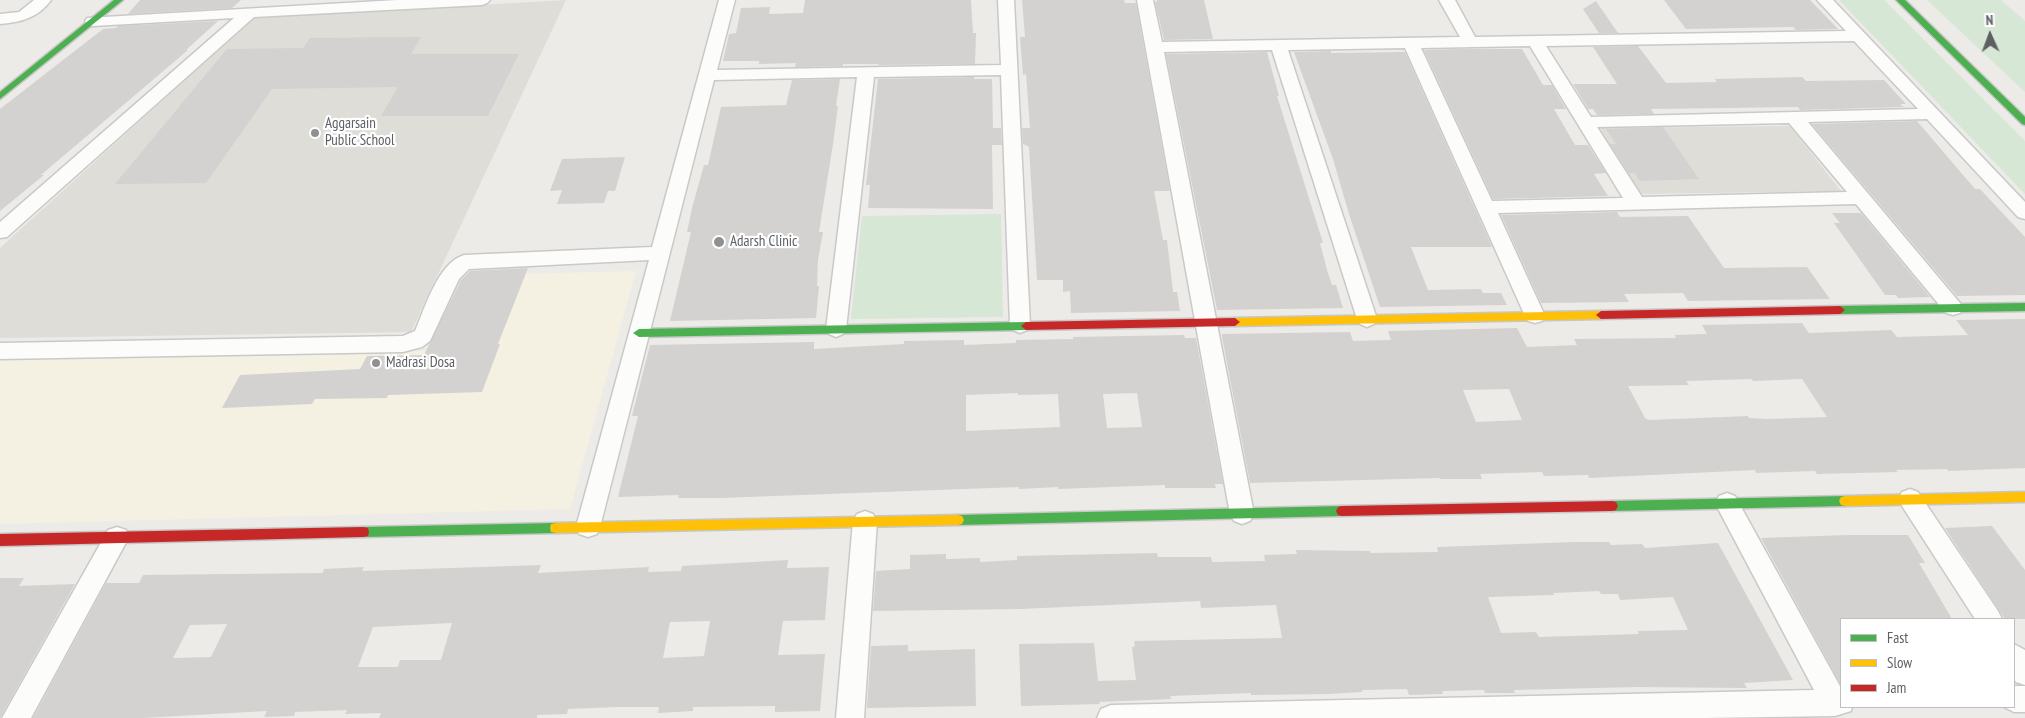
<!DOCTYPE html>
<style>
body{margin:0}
#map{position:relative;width:2025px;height:718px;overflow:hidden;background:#ecebe7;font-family:"PT Sans Narrow",sans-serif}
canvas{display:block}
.legend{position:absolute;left:1840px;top:618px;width:175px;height:90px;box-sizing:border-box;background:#fff;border:1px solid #bebfc1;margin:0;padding:6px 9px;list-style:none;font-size:15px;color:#5d5f64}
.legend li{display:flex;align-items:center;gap:10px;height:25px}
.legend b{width:25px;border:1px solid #bebfc1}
.north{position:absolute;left:1965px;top:10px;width:50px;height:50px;-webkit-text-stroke:4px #fff;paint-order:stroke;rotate:358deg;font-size:14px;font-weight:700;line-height:20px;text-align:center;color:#5d5f64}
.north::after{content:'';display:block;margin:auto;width:18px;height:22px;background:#5d5f64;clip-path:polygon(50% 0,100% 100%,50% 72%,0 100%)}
</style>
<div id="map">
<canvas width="2025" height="718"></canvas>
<ul class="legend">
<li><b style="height:6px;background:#4caf50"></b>Fast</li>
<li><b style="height:6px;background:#ffc107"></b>Slow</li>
<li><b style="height:6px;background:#c62828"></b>Jam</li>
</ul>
<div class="north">N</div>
</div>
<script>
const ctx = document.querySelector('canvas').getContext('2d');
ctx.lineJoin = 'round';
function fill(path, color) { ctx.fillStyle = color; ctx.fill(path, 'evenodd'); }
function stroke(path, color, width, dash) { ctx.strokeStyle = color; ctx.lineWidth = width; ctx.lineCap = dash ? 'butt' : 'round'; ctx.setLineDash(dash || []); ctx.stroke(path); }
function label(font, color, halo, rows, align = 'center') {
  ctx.font = font + ' "PT Sans Narrow",sans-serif'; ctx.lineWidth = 4.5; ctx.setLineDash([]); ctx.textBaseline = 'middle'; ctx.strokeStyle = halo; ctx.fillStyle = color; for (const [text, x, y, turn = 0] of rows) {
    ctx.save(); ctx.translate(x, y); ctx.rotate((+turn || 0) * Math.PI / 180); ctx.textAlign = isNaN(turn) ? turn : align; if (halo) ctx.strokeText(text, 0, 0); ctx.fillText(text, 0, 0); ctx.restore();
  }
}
const commercial = new Path2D(`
 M 636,271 L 570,509 L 0,524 L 0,360 L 447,350 L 478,275 Z`);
const education = new Path2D(`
 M 566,0 L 411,332 L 0,338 L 0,248 L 253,18 Z
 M 1790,126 L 1841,191 L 1639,194 L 1600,128 Z`);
const green = new Path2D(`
 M 1839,0 L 1884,0 L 2025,141 L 2025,194 Z
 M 1927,0 L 2001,0 L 2025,21 L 2025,92 Z
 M 1001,214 L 1003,317 L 851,319 L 862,216 Z`);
const building = new Path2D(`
 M 140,0 L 241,0 L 232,8 L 128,14 Z
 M 805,0 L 971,0 L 973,33 L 976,33 L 975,64 L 878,65 L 879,64 L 843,64 L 843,66 L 795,67 L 796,63 L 759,64 L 759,61 L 723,61 L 729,34 L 736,33 L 741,8 L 770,7 L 769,14 L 803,13 Z
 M 1022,0 L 1124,0 L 1125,3 L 1136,3 L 1170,191 L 1154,191 L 1163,240 L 1167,240 L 1173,292 L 1177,292 L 1180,311 L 1071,313 L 1070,291 L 1063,292 L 1063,280 L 1037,280 L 1029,147 L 1023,144 L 1022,128 L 1030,128 L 1026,74 L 1023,75 L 1020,37 L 1025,37 Z
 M 1157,0 L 1204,0 L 1213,39 L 1164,40 L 1155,2 L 1157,2 Z
 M 1664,0 L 1810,0 L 1838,29 L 1796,30 L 1793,27 L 1686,29 Z
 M 1596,1 L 1618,33 L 1599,33 L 1583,9 Z
 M 218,21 L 186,50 L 188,50 L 41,175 L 44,175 L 0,211 L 0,109 L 103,29 L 116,28 L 118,26 Z
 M 421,37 L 411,54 L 519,54 L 488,116 L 381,116 L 398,87 L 272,89 L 206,183 L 115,184 L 227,49 L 303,48 L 310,38 Z
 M 1638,46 L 1666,83 L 1717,82 L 1715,79 L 1802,77 L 1806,81 L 1884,80 L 1906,104 L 1900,104 L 1904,107 L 1800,110 L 1798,107 L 1651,109 L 1654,114 L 1597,115 L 1593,109 L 1588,109 L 1573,84 L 1617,84 L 1593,47 Z
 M 1459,49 L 1522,49 L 1543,85 L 1552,85 L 1566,109 L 1554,109 L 1575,145 L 1588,145 L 1606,173 L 1594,174 L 1608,196 L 1493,199 L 1424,50 Z
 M 1331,51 L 1331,53 L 1405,52 L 1492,247 L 1411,247 L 1428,290 L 1481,289 L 1483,293 L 1501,293 L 1507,305 L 1380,307 L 1349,214 L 1333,159 L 1294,52 Z
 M 1267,52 L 1279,96 L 1277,96 L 1323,243 L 1320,243 L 1327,270 L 1332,285 L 1336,285 L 1343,308 L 1217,310 L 1166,54 Z
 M 974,77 L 974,79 L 992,79 L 993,128 L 1001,128 L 1002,145 L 992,145 L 993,209 L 868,208 L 870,185 L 866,185 L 878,79 Z
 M 840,79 L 836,106 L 838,106 L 833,144 L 819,232 L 823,232 L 818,260 L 817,286 L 819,286 L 816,318 L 670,321 L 691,232 L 687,232 L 692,208 L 704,165 L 708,165 L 721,107 L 786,105 L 792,80 Z
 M 1917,121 L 1975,189 L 1980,189 L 2025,237 L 2025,295 L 1957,296 L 1812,124 Z
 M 1663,127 L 1699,179 L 1640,181 L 1635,173 L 1629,173 L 1610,144 L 1616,144 L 1606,129 Z
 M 625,157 L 615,191 L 608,191 L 604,203 L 557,204 L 562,190 L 550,191 L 562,159 Z
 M 1617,212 L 1620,217 L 1688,216 L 1724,268 L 1807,267 L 1830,299 L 1688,301 L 1683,293 L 1624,294 L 1629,302 L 1541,303 L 1501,215 Z
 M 1832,213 L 1861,213 L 1930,297 L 1898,298 L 1896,295 L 1885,295 L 1834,223 L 1840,223 Z
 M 528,268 L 498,344 L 500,344 L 482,392 L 388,395 L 387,398 L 315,399 L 312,404 L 222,408 L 240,375 L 360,369 L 367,356 L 424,355 L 461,280 L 470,271 Z
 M 2025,319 L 2025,468 L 1948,471 L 1947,469 L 1896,470 L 1898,472 L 1817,474 L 1815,471 L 1756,473 L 1755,470 L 1589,478 L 1588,475 L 1544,476 L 1542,472 L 1480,474 L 1482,479 L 1440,479 L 1440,478 L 1250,483 L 1222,337 L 1222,334 L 1350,332 L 1353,341 L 1391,340 L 1388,331 L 1517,328 L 1527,347 L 1577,345 L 1574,339 L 1676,338 L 1675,335 L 1707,334 L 1702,325 L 1802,323 L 1809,333 L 1891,330 L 1897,337 L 1968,335 L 1956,320 ZM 1752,379 L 1753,381 L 1802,379 L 1827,417 L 1767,419 L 1749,418 L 1748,416 L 1649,420 L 1645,418 L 1628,386 L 1689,385 L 1686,381 ZM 1509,389 L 1522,420 L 1476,422 L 1463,390 Z
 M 1184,335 L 1185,338 L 1196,338 L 1223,484 L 1215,484 L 1216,488 L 1165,488 L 1165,485 L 1058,489 L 1058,487 L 1019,489 L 1019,487 L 720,498 L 678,498 L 679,495 L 618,497 L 638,416 L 632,416 L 650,345 L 814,342 L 814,349 L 904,344 L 904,341 L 964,340 L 964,345 L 1016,343 L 1016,340 L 1073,339 L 1073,337 ZM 1018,393 L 1018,395 L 1058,394 L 1060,427 L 966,431 L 966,395 ZM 1137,393 L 1142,427 L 1107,428 L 1103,394 Z
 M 1992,526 L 2025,570 L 2025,619 L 2005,619 L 1945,528 Z
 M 1848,535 L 1908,535 L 1925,563 L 1919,563 L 1952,619 L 1841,619 L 1841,685 L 1761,538 Z
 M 1574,542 L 1609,542 L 1611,545 L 1642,544 L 1645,548 L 1718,543 L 1793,680 L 1744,683 L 1747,688 L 1637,687 L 1514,690 L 1515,693 L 1485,693 L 1484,690 L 1442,691 L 1443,694 L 1409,695 L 1407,689 L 1362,690 L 1362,692 L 1329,694 L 1251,695 L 1251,693 L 1170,696 L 1171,699 L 1099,702 L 1100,704 L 1021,706 L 1019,644 L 1094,643 L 1098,681 L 1136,680 L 1132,647 L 1135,646 L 1134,641 L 1282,638 L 1276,605 L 1201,608 L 1200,601 L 1020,609 L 873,611 L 876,571 L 910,569 L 910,555 L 946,554 L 946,559 L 980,558 L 980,562 L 1017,560 L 1017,556 L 1157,553 L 1158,557 L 1211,557 L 1212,562 L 1265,561 L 1264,555 L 1297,554 L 1296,550 L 1370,551 L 1370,553 L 1438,552 L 1437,547 ZM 1599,591 L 1601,594 L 1618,594 L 1620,600 L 1673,597 L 1688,630 L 1638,631 L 1639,634 L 1539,637 L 1536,632 L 1501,633 L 1488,597 L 1554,595 L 1553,593 Z
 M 788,560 L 787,568 L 829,567 L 825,620 L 783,621 L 778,655 L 825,654 L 820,711 L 775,712 L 775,706 L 693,707 L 693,711 L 658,713 L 659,707 L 618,707 L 568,709 L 567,714 L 537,715 L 537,718 L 379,718 L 381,713 L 345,714 L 347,710 L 295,712 L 294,716 L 264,717 L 267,711 L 143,718 L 33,718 L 106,583 L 139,583 L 143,575 L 323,573 L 324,569 L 364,567 L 362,571 L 541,565 L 538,573 L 649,567 L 648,572 L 681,571 L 682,566 ZM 710,621 L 704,656 L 663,658 L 670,622 ZM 452,623 L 441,660 L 400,660 L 398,667 L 358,667 L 373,627 ZM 227,624 L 211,657 L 173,658 L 190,625 Z
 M 0,578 L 24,578 L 19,586 L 75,584 L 0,718 Z
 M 908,645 L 908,651 L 975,649 L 976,706 L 867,708 L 871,646 Z`);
const street = new Path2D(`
 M 34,0 L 51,0 C 38,18 21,22 0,24 L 0,14 L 19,12 Z
 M 397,0 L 490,0 L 487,3 L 482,5 L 254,17 L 7,237 L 0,238 L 0,222 L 234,18 L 93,26 L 87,24 L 85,21 L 87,18 Z
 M 719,0 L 735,0 L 717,70 L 1001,65 L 998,0 L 1014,0 L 1030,325 L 1027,330 L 1020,333 L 1013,330 L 1010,325 L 1001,75 L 874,77 L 846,329 L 843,334 L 836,337 L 829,334 L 826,329 L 857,77 L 714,80 L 600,527 L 597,534 L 588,537 L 579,534 L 576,527 L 649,260 L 469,269 L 459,279 L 430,341 L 422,347 L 403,352 L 0,359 L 0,343 L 403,336 L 415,331 C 425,308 438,263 464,255 L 652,247 Z
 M 1137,0 L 1153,0 L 1162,42 L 1460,37 L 1439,0 L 1455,0 L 1475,37 L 1846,31 L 1817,0 L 1833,0 L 2025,202 L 2025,219 L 2018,217 L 1927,119 L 1808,122 L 1960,303 L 1963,308 L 1960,313 L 1953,315 L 1946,313 L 1856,204 L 1498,213 L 1545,316 L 1542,321 L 1535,323 L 1528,321 L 1525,316 L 1405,48 L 1288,50 L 1377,319 L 1374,324 L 1367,327 L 1360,324 L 1357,319 L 1272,50 L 1164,52 L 1254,514 L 1250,521 L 1242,524 L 1234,521 L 1230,514 ZM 1854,41 L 1918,109 L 1591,117 L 1546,46 ZM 1530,46 L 1623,198 L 1492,201 L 1421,48 ZM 1789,123 L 1847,192 L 1642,197 L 1597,127 Z
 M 1910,489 L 1918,492 L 1998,611 L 2002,619 L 1975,619 L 1902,506 L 1898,499 L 1902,492 Z
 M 1727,493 L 1735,496 L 1841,688 L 1841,707 L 1852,707 L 1851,711 L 1835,716 L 1704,718 L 1097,718 L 1101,709 L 1111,705 L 1814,690 L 1715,503 L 1719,496 Z
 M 865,511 L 873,514 L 877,521 L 864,718 L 836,718 L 853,521 L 857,514 Z
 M 117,527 L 126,530 L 129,537 L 31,718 L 2,718 L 108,530 Z
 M 2014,644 L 2025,650 L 2025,685 L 2016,682 L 2014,679 Z
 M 2014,686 L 2025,686 L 2025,712 L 2014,712 L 2004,707 L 2014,707 Z`);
const fast = new Path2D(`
 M 114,0 L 123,0 L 0,99 L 0,92 Z
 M 1896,0 L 1905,0 L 2025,117 L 2025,125 L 2022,124 Z
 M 2025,303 L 2025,311 L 1840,314 L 1835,310 L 1840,306 Z
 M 1026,322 L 1031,326 L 1026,330 L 639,337 L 633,333 L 639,329 Z
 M 1845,496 L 1849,497 L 1851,501 L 1849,505 L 1845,506 L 1612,511 L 1608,510 L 1606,506 L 1608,502 L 1612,501 Z
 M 1342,506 L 1346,507 L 1348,511 L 1346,515 L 1342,516 L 958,525 L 954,524 L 952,520 L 954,516 L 958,515 Z
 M 556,523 L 561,524 L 562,528 L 561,532 L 556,533 L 363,537 L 358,536 L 357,532 L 358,528 L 363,527 Z`);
const slow = new Path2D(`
 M 1601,311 L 1606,315 L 1601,319 L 1235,326 L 1230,322 L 1235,318 Z
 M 2025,492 L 2025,502 L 1845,506 L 1841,505 L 1839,501 L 1841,497 L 1845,496 Z
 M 958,515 L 962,516 L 964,520 L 962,524 L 958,525 L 556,533 L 551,532 L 550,528 L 551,524 L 556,523 Z`);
const jam = new Path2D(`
 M 1840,306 L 1845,310 L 1840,314 L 1601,319 L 1596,315 L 1601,311 Z
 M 1235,318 L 1240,322 L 1235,326 L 1026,330 L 1021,326 L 1026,322 Z
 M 1612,501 L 1616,502 L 1618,506 L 1616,510 L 1612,511 L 1342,516 L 1338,515 L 1336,511 L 1338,507 L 1342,506 Z
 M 363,527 L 368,528 L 369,532 L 368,536 L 363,537 L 0,546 L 0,534 Z`);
const markers = [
 [315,133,5,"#8f9092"],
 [719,242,6,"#8f9092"],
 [376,363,5,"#8f9092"]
];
const poiNames = [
 ["Aggarsain",325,124],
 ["Public School",325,141],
 ["Adarsh Clinic",730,242],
 ["Madrasi Dosa",386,363]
];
fill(commercial, '#f4f1e2');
fill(education, '#dfddd7');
fill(green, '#d6e7d5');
fill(building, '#d3d2d0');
stroke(street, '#c9c9c9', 3);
stroke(fast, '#c7c7c8', 3);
stroke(slow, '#c7c7c8', 3);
stroke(jam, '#c7c7c8', 3);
fill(street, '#fcfcfb');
fill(fast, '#4caf50');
fill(slow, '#ffc107');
fill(jam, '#c62828');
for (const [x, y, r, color] of markers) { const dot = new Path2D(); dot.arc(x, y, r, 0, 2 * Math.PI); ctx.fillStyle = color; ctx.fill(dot); stroke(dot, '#fff', 2); }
label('15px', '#5d5f64', '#fff', poiNames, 'left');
</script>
